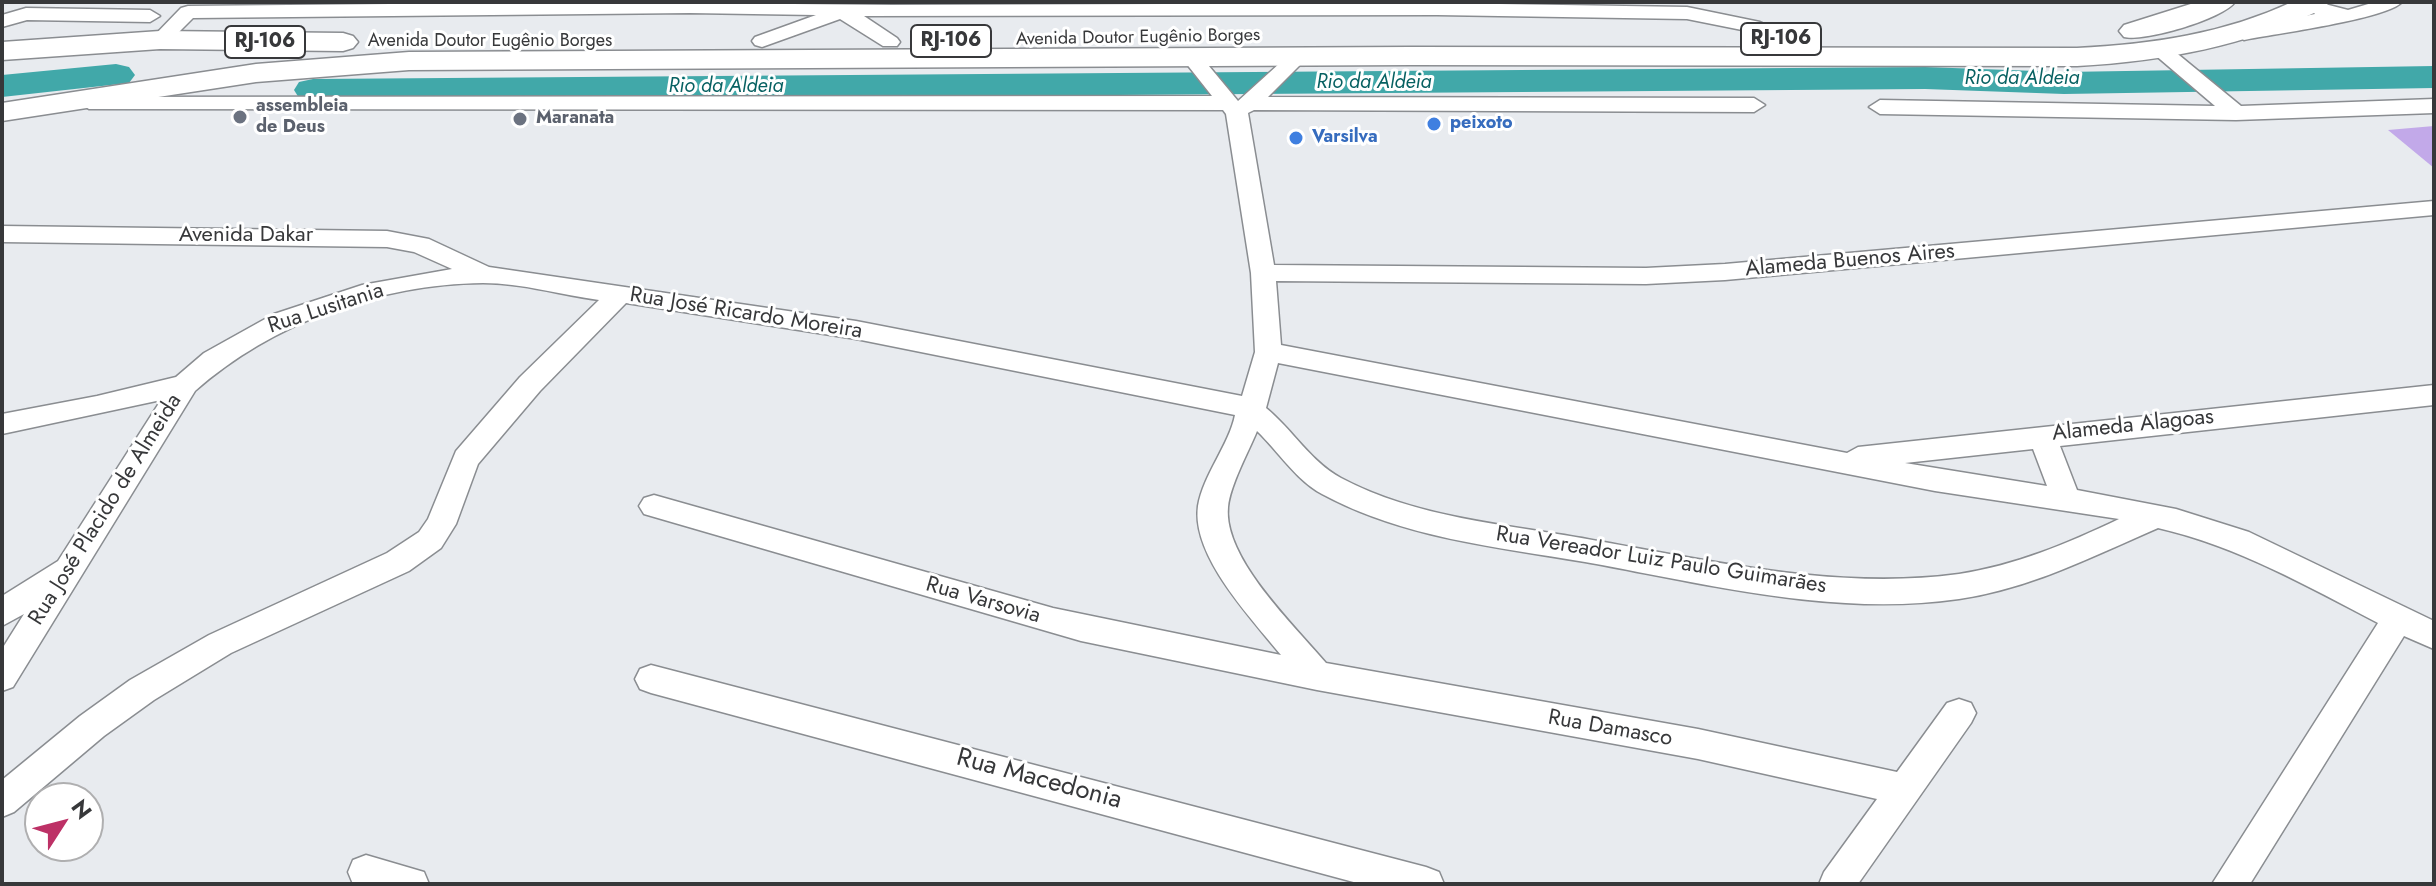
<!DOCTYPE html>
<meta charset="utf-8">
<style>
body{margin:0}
#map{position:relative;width:2436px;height:886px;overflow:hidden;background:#e8ebef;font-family:Jost,sans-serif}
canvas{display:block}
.frame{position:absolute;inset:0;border:4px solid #37383a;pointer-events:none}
.north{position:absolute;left:24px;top:782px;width:80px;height:80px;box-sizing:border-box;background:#fff;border:2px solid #afafb0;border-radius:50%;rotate:54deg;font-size:22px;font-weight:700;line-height:32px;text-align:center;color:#37383a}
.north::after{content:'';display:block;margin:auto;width:28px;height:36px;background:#bd3166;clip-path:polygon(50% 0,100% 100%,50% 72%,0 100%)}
</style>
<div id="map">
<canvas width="2436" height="886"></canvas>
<div class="frame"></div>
<div class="north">N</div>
</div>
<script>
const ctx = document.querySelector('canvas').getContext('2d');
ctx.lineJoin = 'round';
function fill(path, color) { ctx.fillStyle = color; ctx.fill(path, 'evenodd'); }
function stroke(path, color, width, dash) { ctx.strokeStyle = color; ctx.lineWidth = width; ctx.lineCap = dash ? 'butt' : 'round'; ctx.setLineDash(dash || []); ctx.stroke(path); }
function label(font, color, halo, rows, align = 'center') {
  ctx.font = font + ' Jost,sans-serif'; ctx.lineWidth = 6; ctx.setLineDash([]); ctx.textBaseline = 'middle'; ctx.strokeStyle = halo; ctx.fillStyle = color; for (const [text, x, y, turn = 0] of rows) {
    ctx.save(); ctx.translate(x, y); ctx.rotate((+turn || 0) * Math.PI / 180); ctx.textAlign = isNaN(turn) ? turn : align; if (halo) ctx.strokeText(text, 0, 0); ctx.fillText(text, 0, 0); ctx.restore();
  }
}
const river = new Path2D(`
 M 116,64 L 129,67 L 135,75 L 129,83 L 2,97 L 2,75 Z
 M 2434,66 L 2434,88 L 2064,94 L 1925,89 L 313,101 L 299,98 L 294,90 L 299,82 L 313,79 L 1925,67 L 2064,72 Z`);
const building = new Path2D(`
 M 2434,126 L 2434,168 L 2388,130 Z`);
const minor = new Path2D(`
 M 592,2 L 893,5 L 1437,3 L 1687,7 L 1760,22 L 1789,35 L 1792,39 L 1782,45 L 1747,31 L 1687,19 L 1437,15 L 864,16 L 897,38 L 900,42 L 897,46 L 883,46 L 840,19 L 762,47 L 755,45 L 752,41 L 755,37 L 816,15 L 690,13 L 193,18 L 167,44 L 160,46 L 150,40 L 181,8 L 188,6 Z
 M 2375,2 L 2402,2 C 2387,19 2273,34 2244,40 L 2234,34 L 2237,30 L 2315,14 L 2311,9 L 2321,3 L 2348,10 Z
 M 26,8 L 150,10 L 160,16 L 150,22 L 27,20 L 2,27 L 2,15 Z
 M 2161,44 L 2168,46 L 2241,106 L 2434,99 L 2434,113 L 2236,120 L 1880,114 L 1869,107 L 1880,100 L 2215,106 L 2154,54 L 2151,50 Z
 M 1298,51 L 1308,57 L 1268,97 L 1754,98 L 1765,105 L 1754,112 L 1254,110 L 1248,113 L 1274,265 L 1646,268 L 1725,264 L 2434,201 L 2434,215 L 1725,280 L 1646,284 L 1276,281 L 1281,345 L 1847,453 L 1858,447 L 2434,385 L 2434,405 L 2060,446 L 2077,490 L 2176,509 L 2249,532 L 2434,621 L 2434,649 L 2404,636 L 2250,884 L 2212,884 L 2378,623 C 2307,586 2237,546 2158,528 C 2091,557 2032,588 1959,599 C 1834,617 1707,584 1585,562 C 1497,547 1403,538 1322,494 C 1296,480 1278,451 1257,431 C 1249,451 1230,485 1228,507 C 1223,558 1294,625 1326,663 L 1698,729 L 1897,772 L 1947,703 L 1959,699 L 1971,703 L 1976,713 L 1971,723 L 1858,884 L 1819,884 L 1824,872 L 1877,799 L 1698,759 L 1317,690 L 1081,641 L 644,514 L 639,506 L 644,498 L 654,495 L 1053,608 L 1281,655 C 1252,619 1191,556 1198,506 C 1203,475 1229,445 1235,415 L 856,339 L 626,303 L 540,391 L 478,464 L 456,524 L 441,548 L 409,571 L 231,653 L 154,700 L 104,736 L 14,812 L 2,817 L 2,780 L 80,716 L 130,680 L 209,635 L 387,553 L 419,532 L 428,519 L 456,451 L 520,377 L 599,300 C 562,295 521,283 483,283 C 380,284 272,323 195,391 L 13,687 L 2,691 L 2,649 L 24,614 L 2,626 L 2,596 L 58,561 L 161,400 L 2,434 L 2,414 L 97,396 L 176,377 L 204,353 L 274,314 L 362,285 L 452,269 L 414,252 L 387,247 L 2,242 L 2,226 L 387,231 L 429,239 L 489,267 L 856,321 L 1242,396 L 1255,352 L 1251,273 L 1226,114 L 1223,110 L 89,109 L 78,102 L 81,97 L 1212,96 L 1182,58 L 1192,52 L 1199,54 L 1238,101 L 1291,53 ZM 1278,363 L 1935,491 L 2119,519 C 2066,544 2017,565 1959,574 C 1835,591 1708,560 1587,539 C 1505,524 1416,518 1341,478 C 1311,462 1292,429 1266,408 ZM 2033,449 L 2047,486 L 1905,463 Z
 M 651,665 L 1426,867 L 1439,872 L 1444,884 L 1361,884 L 651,693 L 640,689 L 635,679 L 640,669 Z
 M 366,855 L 424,872 L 429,884 L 353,884 L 348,872 L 353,860 Z`);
const highway = new Path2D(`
 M 2197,2 L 2235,2 C 2223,19 2144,42 2124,37 L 2119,31 L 2124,25 Z
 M 2292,2 L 2329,2 L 2325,8 C 2245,46 2166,61 2077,66 L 1411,65 L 409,70 L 256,82 L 2,121 L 2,103 L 256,64 L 409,52 L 1411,47 L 2077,48 C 2153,44 2223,34 2292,2 Z
 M 160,31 L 343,33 L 353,36 L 358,42 L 353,48 L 343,51 L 160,49 L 2,60 L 2,42 Z`);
const markers = [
 [240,117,8,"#6b7280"],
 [520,119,8,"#6b7280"],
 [1434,124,8,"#3f7fe0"],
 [1296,138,8,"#3f7fe0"]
];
const farStreetnames = [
 ["Avenida Doutor Eugênio Borges",1138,38,-1],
 ["Avenida Doutor Eugênio Borges",490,42]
];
const farWorshipnames = [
 ["assembleia",256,107],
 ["de Deus",256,128],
 ["Maranata",536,119]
];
const farShopnames = [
 ["peixoto",1450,124],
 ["Varsilva",1312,138]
];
const shields = [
 [1781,39,80],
 [951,41,80],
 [265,42,80]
];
const shieldNames = [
 ["RJ-106",1781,39],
 ["RJ-106",951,41],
 ["RJ-106",265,42]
];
const farWaternames = [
 ["Rio da Aldeia",2022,79],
 ["Rio da Aldeia",1374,83],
 ["Rio da Aldeia",726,87]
];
const streetNames = [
 ["Avenida Dakar",246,236],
 ["Alameda Buenos Aires",1850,261,-5],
 ["Rua Lusitania",326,309,-18],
 ["Rua José Ricardo Moreira",746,314,9],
 ["Alameda Alagoas",2133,426,-6],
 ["Rua José Placido de Almeida",106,510,-58],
 ["Rua Vereador Luiz Paulo Guimarães",1661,561,9],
 ["Rua Varsovia",983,601,16],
 ["Rua Damasco",1610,729,10]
];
const nearStreetnames = [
 ["Rua Macedonia",1039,780,15]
];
fill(river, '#41a8a9');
fill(building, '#c2a9e9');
stroke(minor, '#8a8d91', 3);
stroke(highway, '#8a8d91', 3);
fill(minor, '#fff');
fill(highway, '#fff');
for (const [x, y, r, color] of markers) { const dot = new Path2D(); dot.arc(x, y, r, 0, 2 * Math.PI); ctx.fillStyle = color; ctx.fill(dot); stroke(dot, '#fff', 3); }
label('18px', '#37383a', '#fff', farStreetnames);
label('bold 18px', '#5b616d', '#fff', farWorshipnames, 'left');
label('bold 18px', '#366cbe', '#fff', farShopnames, 'left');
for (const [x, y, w] of shields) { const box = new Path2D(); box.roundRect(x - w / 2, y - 16, w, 32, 6); ctx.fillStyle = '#fff'; ctx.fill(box); stroke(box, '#37383a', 2); }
label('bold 20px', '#37383a', null, shieldNames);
label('italic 20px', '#076162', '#fff', farWaternames);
label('22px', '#37383a', '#fff', streetNames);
label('26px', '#37383a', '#fff', nearStreetnames);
</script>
